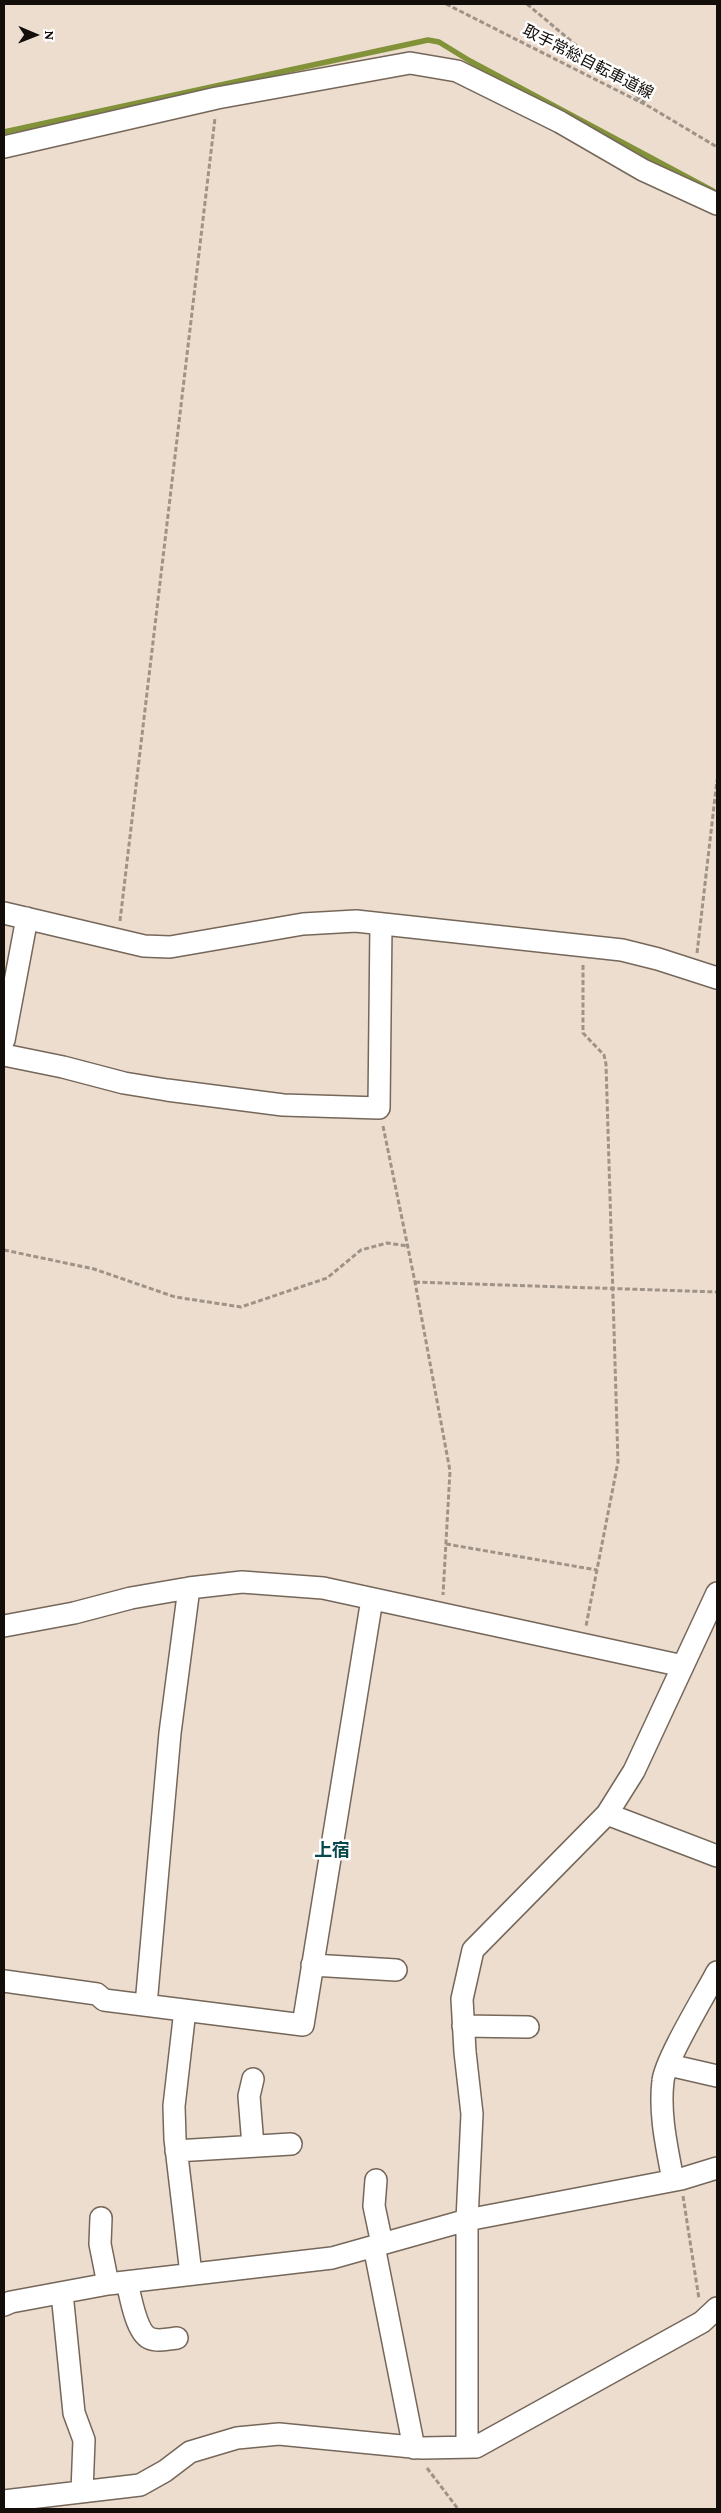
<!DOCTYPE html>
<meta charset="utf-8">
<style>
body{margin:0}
#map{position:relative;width:721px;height:2513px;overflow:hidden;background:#edddcf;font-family:"Crimson Pro",serif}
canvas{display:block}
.frame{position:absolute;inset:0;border:5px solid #130e09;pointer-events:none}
.north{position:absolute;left:10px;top:10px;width:50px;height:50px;-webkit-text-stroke:4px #fff;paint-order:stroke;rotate:91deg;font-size:14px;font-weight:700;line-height:20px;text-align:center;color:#130e09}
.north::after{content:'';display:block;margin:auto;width:18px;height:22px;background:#130e09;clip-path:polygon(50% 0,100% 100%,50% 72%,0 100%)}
</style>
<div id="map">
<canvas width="721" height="2513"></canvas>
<div class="frame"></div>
<div class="north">N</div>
</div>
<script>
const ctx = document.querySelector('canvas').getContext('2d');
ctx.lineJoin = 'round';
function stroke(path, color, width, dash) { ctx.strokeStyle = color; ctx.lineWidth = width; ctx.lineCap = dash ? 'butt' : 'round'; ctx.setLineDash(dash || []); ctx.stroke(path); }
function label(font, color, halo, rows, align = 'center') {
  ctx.font = font + ' "Crimson Pro","Noto Sans JP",serif'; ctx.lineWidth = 5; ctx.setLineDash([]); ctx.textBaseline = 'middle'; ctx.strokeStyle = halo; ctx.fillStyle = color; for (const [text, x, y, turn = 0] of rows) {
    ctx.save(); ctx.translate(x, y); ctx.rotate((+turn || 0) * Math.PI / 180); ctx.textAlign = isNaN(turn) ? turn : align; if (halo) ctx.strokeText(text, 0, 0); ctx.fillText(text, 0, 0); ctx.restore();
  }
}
const stream = new Path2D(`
 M 4,132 L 428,40 L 439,42 L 470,61 L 713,191`);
const path = new Path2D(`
 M 446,4 L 650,107 L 717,147
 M 527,4 L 645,103
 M 120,921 L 215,118
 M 697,953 L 717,780
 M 583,965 L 583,1033 L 604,1055 L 606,1064 L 618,1462 L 586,1626
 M 383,1126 L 415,1282 L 450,1471 L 443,1595
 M 4,1250 L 94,1269 L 175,1297 L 241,1307 L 327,1278 L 361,1250 L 387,1243 L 408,1246
 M 415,1282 L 717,1292
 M 446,1544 L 597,1570
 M 683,2196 L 699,2299
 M 427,2468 L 458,2509`);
const minor = new Path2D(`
 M 4,147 L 217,98 L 410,63 L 457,71 L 560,122 L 643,170 L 717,204
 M 4,913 L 144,946 L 170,947 L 303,924 L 356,921 L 622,950 L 658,959 L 717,978
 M 4,1040 L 27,918
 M 4,1055 L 63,1067 L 124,1083 L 167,1090 L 283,1105 L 379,1108 L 381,924
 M 4,1626 L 74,1613 L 131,1598 L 189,1588 L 242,1582 L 323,1588 L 683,1666
 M 607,1814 L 717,1856
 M 312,1965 L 396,1970
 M 4,1981 L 97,1994 L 104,2000 L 303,2025 L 372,1599
 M 146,2005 L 170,1733 L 189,1588
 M 185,2010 L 174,2106 L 175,2139 L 191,2274
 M 463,2026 L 528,2027
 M 669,2065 L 717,2076
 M 253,2146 L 249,2096 L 253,2079
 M 176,2151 L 291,2144
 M 376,2180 L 374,2206 L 382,2244
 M 673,2180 C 667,2148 659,2114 663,2081 C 665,2060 705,1995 717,1972
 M 101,2218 L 100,2244 L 108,2284
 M 374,2246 L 414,2448
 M 127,2282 C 130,2295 136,2331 149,2338 C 157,2342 169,2339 177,2338
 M 62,2293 L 74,2413 L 84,2440 L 82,2492
 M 4,2305 L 11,2302 L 108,2284 L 332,2258 L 467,2220 L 681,2179 L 717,2168
 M 467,2447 L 467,2220 L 472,2114 L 465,2052 L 462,1999 L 473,1950 L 607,1814 L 634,1771 L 717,1593
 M 4,2501 L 140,2485 L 165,2471 L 190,2452 L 237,2438 L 279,2434 L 422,2448 L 476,2447 L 702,2322 L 717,2308`);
const streetNames = [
 ["取手常総自転車道線",588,62,27]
];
const neighbourhoodNames = [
 ["上宿",332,1850]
];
stroke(stream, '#819238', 5.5);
stroke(minor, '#75675a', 24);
stroke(path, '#9f9388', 3, [5, 2.5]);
stroke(minor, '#fff', 21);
label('16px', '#130e09', '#fff', streetNames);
label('bold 18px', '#06484c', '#fff', neighbourhoodNames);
</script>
